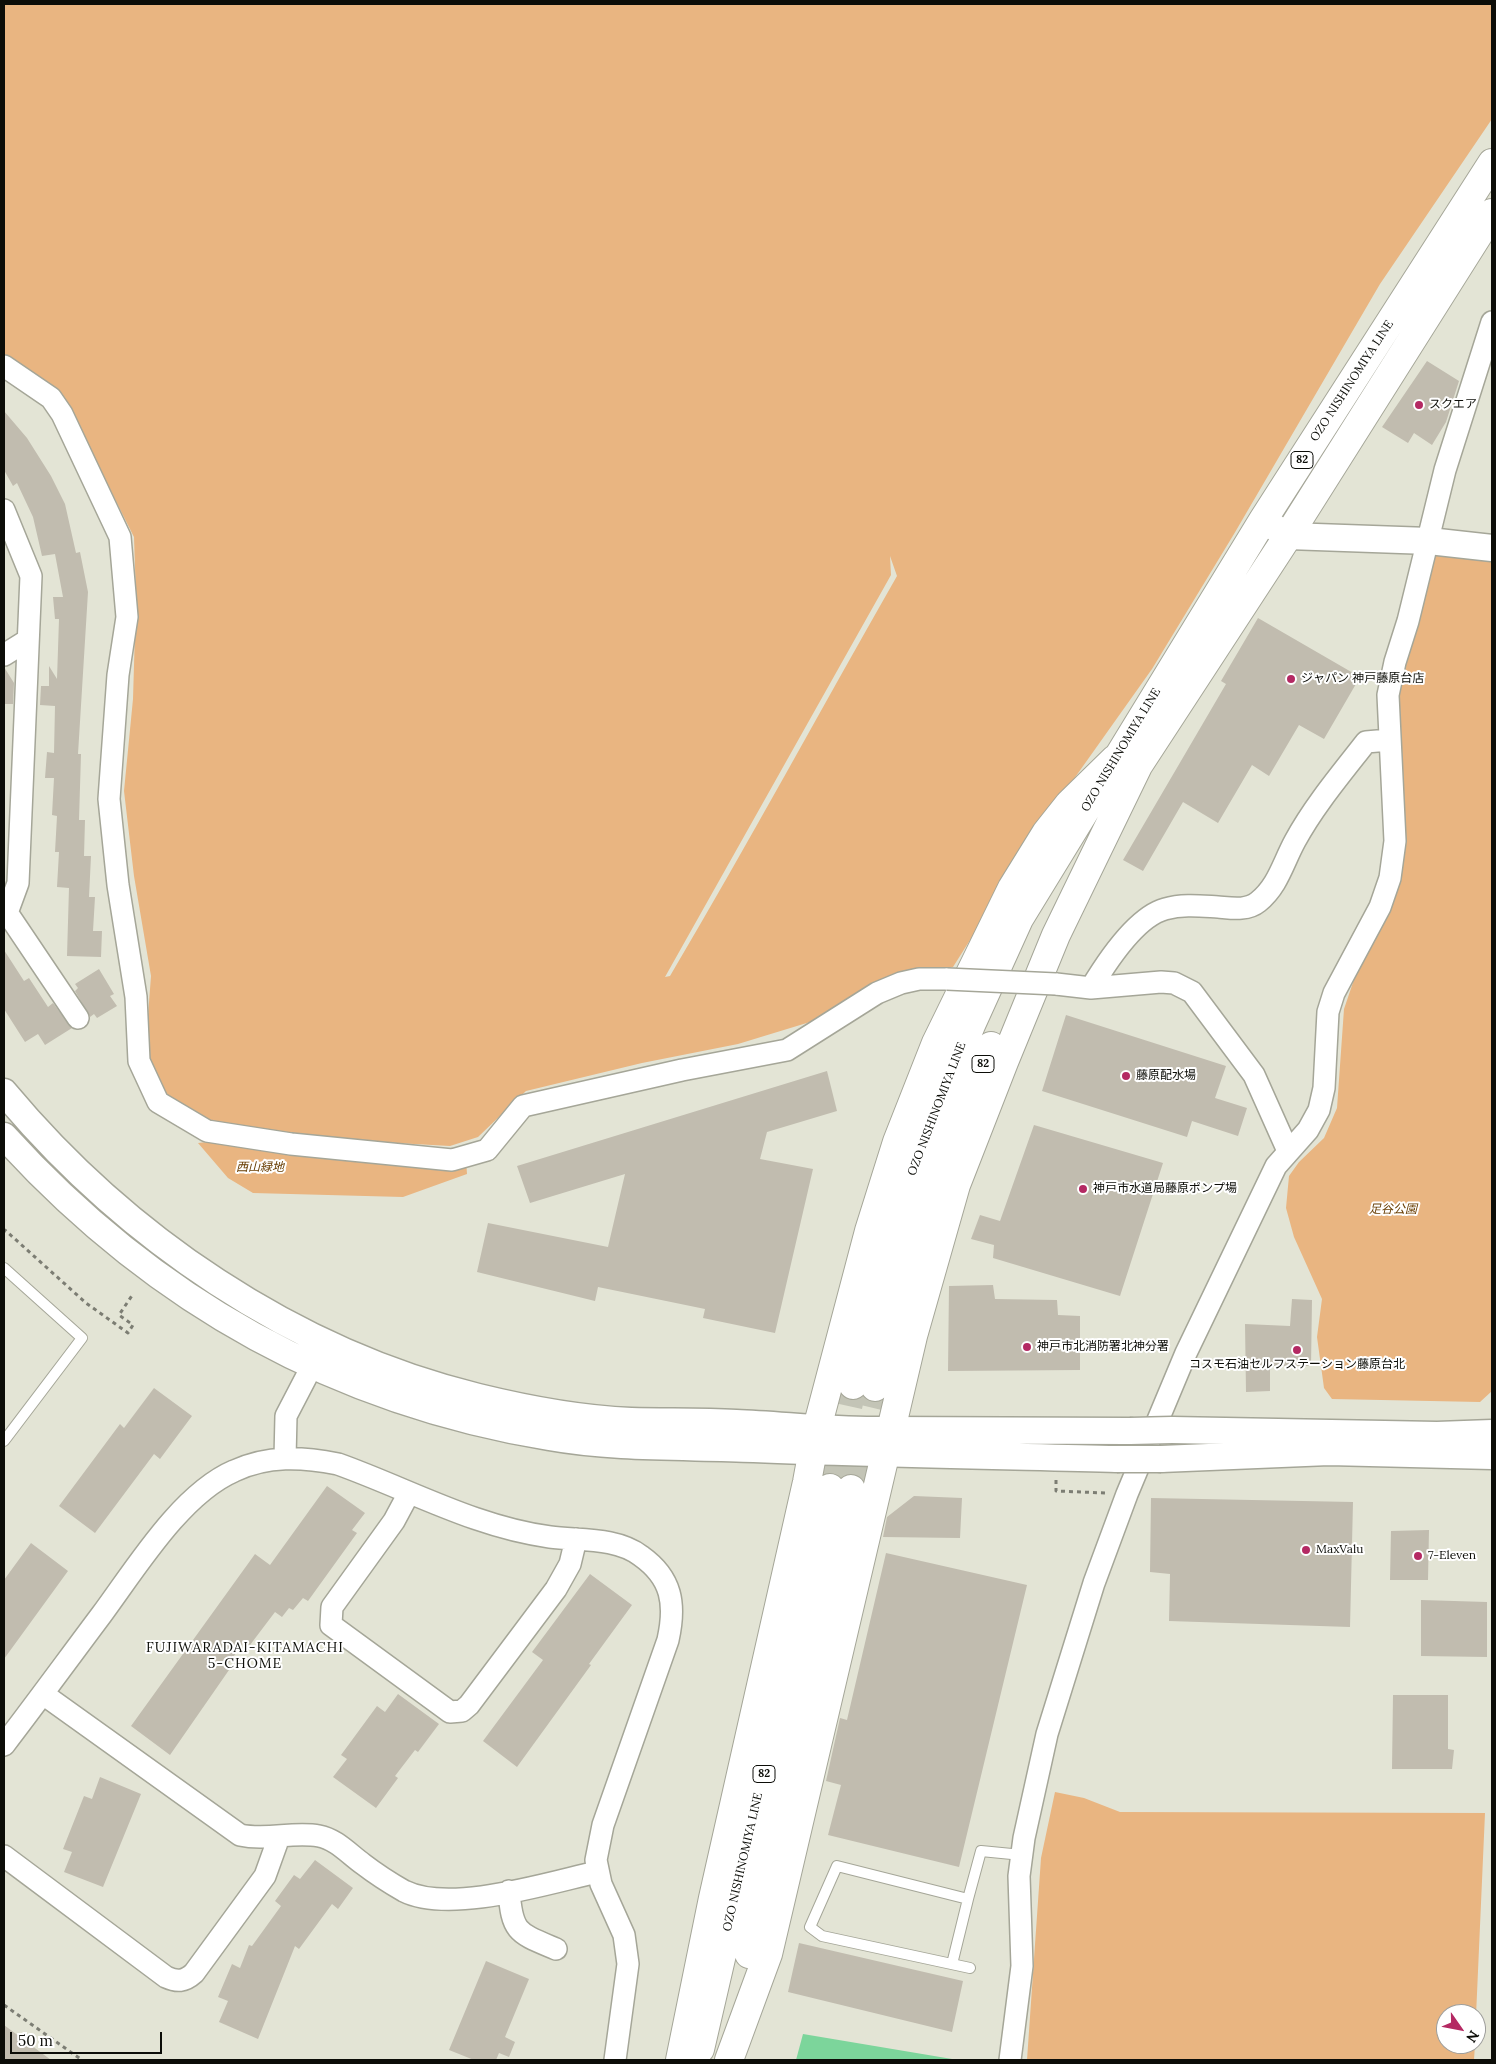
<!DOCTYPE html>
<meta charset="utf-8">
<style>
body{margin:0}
#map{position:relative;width:1496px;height:2064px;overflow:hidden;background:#e3e4d5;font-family:Lora,serif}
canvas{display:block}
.frame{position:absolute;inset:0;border:5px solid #0c0d08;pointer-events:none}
.north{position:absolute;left:1436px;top:2004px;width:50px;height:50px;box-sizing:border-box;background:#fff;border:1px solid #9e9e9c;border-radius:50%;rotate:123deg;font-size:14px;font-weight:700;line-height:20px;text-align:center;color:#0c0d08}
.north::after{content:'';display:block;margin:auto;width:18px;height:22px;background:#b42963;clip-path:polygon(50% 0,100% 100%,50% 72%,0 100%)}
.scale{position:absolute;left:10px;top:2032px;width:152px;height:22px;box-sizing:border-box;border:2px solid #0c0d08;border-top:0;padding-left:6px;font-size:15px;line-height:18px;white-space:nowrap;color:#0c0d08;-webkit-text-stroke:4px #fff;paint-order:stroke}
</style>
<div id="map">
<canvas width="1496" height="2064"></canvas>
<div class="frame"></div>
<div class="north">N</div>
<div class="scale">50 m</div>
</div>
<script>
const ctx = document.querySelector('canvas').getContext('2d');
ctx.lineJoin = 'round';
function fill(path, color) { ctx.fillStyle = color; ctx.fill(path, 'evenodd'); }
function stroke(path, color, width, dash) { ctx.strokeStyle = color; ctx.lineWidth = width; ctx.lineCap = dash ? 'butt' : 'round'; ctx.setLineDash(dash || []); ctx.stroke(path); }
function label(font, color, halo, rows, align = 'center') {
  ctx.font = font + ' Lora,"Noto Sans JP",serif'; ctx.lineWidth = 4; ctx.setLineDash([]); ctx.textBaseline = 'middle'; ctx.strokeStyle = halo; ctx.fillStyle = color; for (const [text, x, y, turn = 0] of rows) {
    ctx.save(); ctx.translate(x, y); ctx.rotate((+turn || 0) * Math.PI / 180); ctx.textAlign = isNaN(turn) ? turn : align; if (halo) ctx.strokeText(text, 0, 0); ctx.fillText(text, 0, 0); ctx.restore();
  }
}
const green = new Path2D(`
 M 4,4 L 1492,4 L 1492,119 L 1380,284 L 1234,534 L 1152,669 L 1054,807 L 953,967 L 900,973 L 810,1022 L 738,1044 L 642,1063 L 526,1091 L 478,1137 L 450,1146 L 325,1139 L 210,1122 L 166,1097 L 145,1055 L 151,976 L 134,876 L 124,791 L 133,699 L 136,598 L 134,537 L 62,394 L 4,358 ZM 890,556 L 897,576 C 821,709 748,844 670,976 L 665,977 L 891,575 Z
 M 1429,541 L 1492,548 L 1492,1391 L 1480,1402 L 1332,1399 L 1324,1388 L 1317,1337 L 1322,1299 L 1294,1237 L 1286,1208 L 1289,1176 L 1299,1162 L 1324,1138 L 1337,1108 L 1344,1009 L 1363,953 L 1395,876 L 1393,710 Z
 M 225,1140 L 466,1160 L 467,1174 L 403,1197 L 253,1193 L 228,1178 L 198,1143 Z
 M 1055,1792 L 1084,1798 L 1120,1812 L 1485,1813 L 1476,2016 L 1476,2014 L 1446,2014 L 1446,2044 L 1475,2044 L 1474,2060 L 1027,2060 L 1041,1858 Z`);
const water = new Path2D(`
 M 803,2034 L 958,2060 L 796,2060 Z`);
const building = new Path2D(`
 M 1427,361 L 1459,381 L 1446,422 L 1432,445 L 1414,433 L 1408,443 L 1382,427 Z
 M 4,411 L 27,438 L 51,476 L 65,504 L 76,553 L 80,552 L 88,592 L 78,754 L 81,754 L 79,820 L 85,820 L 84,856 L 91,856 L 89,897 L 95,897 L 93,931 L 102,931 L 101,957 L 67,956 L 69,888 L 57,887 L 59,852 L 55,852 L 57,816 L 52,815 L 54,778 L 45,778 L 47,752 L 54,753 L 55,706 L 40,705 L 41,686 L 49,686 L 49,666 L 57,679 L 59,619 L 55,619 L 53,597 L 63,597 L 55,554 L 42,556 L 33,517 L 17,483 L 13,486 L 4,470 Z
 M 1258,618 L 1360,677 L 1324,739 L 1299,725 L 1269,776 L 1252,765 L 1218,823 L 1183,802 L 1143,871 L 1123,860 L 1226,684 L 1221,681 Z
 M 4,667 L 14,683 L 13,704 L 4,704 Z
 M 4,950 L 24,981 L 29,978 L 48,1007 L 53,1003 L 72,1028 L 45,1045 L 38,1034 L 25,1042 L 4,1009 Z
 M 99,969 L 114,994 L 110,996 L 117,1006 L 97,1018 L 94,1014 L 90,1017 L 75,991 L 78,988 L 75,984 Z
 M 1066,1015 L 1226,1066 L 1215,1098 L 1247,1108 L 1238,1136 L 1192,1121 L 1187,1137 L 1042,1091 Z
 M 827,1071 L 837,1111 L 767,1132 L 760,1159 L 813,1169 L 775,1333 L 703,1318 L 705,1309 L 598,1287 L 595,1301 L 477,1272 L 488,1223 L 608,1247 L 625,1174 L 530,1203 L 517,1166 Z
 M 1034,1125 L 1163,1163 L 1120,1296 L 993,1258 L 994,1245 L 971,1239 L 980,1215 L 1000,1221 Z
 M 993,1285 L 995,1299 L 1057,1300 L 1058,1315 L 1080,1316 L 1080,1370 L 948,1371 L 949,1286 Z
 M 1292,1299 L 1312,1300 L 1311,1366 L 1270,1366 L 1270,1391 L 1246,1392 L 1245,1324 L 1290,1326 Z
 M 154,1388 L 192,1416 L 160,1459 L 154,1454 L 95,1533 L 59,1506 L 120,1424 L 124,1428 Z
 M 327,1486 L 365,1513 L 352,1530 L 357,1533 L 308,1601 L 303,1598 L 293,1610 L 289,1608 L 282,1617 L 275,1612 L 250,1645 L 244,1642 L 226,1667 L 229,1670 L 170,1755 L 131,1726 L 255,1554 L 270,1565 Z
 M 914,1496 L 962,1498 L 960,1538 L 883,1537 L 887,1517 Z
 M 1151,1498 L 1353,1502 L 1350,1627 L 1169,1621 L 1170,1574 L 1150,1572 Z
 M 1429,1530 L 1428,1580 L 1390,1580 L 1391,1531 Z
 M 31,1543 L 68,1571 L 4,1659 L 4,1580 Z
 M 886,1553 L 1027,1585 L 959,1867 L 828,1835 L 841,1785 L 826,1781 L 840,1718 L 847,1720 Z
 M 590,1574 L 632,1605 L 589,1664 L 591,1665 L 517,1767 L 483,1741 L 543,1660 L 532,1652 Z
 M 1421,1600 L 1487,1602 L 1487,1657 L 1421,1656 Z
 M 398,1694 L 439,1724 L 418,1752 L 415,1750 L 395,1776 L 398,1778 L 376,1808 L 333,1777 L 347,1759 L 341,1755 L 377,1706 L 385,1712 Z
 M 1393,1695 L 1448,1695 L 1448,1749 L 1454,1750 L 1452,1769 L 1392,1769 Z
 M 100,1777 L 141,1794 L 103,1887 L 64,1872 L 72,1852 L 63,1849 L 84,1796 L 92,1799 Z
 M 315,1860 L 353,1888 L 338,1909 L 332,1904 L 299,1949 L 295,1946 L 258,2039 L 219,2022 L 228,2001 L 218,1997 L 232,1964 L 240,1968 L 249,1945 L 252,1946 L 281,1906 L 275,1901 L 294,1875 L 300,1879 Z
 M 799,1943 L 963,1981 L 952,2032 L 788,1992 Z
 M 486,1961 L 529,1979 L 505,2037 L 515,2042 L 509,2057 L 499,2053 L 496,2060 L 474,2060 L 449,2050 Z
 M 4,2025 L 51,2060 L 4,2060 Z`);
const primaryTunnel = new Path2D(`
 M 830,1488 L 853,1385
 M 851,1489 L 875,1387`);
const path = new Path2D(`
 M 4,1232 L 5,1230 L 86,1303 L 128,1333 L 133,1325 L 119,1315 L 133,1294
 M 1056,1480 L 1056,1491 L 1106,1493
 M 4,2005 L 82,2060`);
const service = new Path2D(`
 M 4,1268 L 82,1338 L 4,1441
 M 952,1964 L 968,1899
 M 970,1968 L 822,1936 L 810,1927 L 837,1866 L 968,1899 L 981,1851 L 1022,1855`);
const minor = new Path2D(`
 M 4,366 L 51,398 L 62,414 L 120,537 L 127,617 L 118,675 L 109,799 L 118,885 L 136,997 L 139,1061 L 158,1102 L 207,1131 L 291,1144 L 452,1160 L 487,1150 L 523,1106 L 682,1070 L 787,1050 L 877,993 L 901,983 L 919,979 L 947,979
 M 4,510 L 31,576 L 18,883 L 7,913
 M 4,655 L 28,640
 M 4,908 L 78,1018
 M 1056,984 L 1091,988 L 1161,982 L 1174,983 L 1192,992 L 1254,1075 L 1288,1151
 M 1091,988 C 1106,963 1136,917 1165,909 C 1183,904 1200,906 1218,907 C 1231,908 1247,911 1258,902 C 1278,886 1283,863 1295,841 C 1314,806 1341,774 1366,742 L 1389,740
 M 285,1458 L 286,1416 L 312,1366
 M 409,1493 L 394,1521 L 332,1607 L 331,1625 L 450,1712 L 462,1711 L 469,1705 L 556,1589 L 570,1564 L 576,1539
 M 43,1694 L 240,1835 C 267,1841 293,1831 319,1836 C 336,1839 349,1854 363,1864 C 376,1874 390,1883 404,1891 C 450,1914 548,1883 597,1872
 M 4,1745 C 37,1702 69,1658 102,1614 C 136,1568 181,1494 234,1471 C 268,1455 302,1457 338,1464 C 408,1489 475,1527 550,1537 C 579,1541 616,1537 641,1556 C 672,1578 676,1604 668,1640 L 603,1825 L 596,1860 L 601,1884 L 624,1935 L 628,1964 L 615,2060
 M 4,1856 L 166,1977 C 177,1982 184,1982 194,1973 L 265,1876 L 279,1837
 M 509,1891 C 512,1933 518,1933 556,1949
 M 1010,2060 L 1022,1966 L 1019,1876 L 1024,1838 L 1047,1734 L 1094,1583 L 1127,1494 L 1186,1353 L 1276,1166 L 1308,1130 L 1319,1110 L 1324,1088 L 1328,1012 L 1334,993 L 1380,907 L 1390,878 L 1395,841 L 1388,695 L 1395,662 L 1408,621 L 1445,470 L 1492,322`);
const tertiary = new Path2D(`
 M 1263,520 L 1288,536 L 1429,541 L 1492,548
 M 4,1092 C 125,1237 293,1352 478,1397 C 527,1409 580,1419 631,1421 C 666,1422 701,1421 736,1423 C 785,1425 834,1431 883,1430 C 966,1430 1048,1430 1130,1431
 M 4,1136 C 151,1298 332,1401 549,1437 C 616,1449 686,1446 754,1449 C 875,1454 996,1456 1117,1459
 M 1172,1430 L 1437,1435 L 1492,1433
 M 1161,1459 L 1329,1452 L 1492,1456`);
const primary = new Path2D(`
 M 1130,778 L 1288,536 L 1492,213
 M 853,1385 L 893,1230 L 923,1140 L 971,1025 L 1019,919 L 1263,520 L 1492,163
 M 875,1387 L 896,1299 L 921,1211 L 991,1046
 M 749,1954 L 793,1756 L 837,1546 L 851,1489
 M 700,2049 L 830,1488
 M 680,2060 L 713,1898 L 807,1482 L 817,1428 L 869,1231 L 897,1142 L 936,1043 L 1012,888 L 1046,833 L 1069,804 L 1115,759
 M 729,2060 L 768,1954 L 913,1336 L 956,1185 L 1004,1062 L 1056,935 L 1140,762`);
const minorBridge = new Path2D(`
 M 947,979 L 1056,984`);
const tertiaryBridge = new Path2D(`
 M 1130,1431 L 1172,1430
 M 1117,1459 L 1161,1459`);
const markers = [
 [1419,405,5,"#b42963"],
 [1291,679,5,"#b42963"],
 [1126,1076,5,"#b42963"],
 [1083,1189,5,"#b42963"],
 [1027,1347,5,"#b42963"],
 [1297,1350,5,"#b42963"],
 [1306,1550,5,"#b42963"],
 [1418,1556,5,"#b42963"]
];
const shields = [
 [1302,460,22],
 [983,1064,22],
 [764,1774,22]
];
const shieldNames = [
 ["82",1302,460],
 ["82",983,1064],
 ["82",764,1774]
];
const streetNames = [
 ["OZO NISHINOMIYA LINE",1352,381,-57],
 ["OZO NISHINOMIYA LINE",1121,750,-59],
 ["OZO NISHINOMIYA LINE",937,1109,-69],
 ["OZO NISHINOMIYA LINE",743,1862,-77]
];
const poiNames = [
 ["スクエア",1429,405],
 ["ジャパン 神戸藤原台店",1301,679],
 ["藤原配水場",1136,1076],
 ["神戸市水道局藤原ポンプ場",1093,1189],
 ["神戸市北消防署北神分署",1037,1347],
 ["コスモ石油セルフステーション藤原台北",1297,1365,"center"],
 ["MaxValu",1316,1550],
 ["7-Eleven",1428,1556]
];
const parkNames = [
 ["西山緑地",260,1168],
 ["足谷公園",1393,1210]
];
const neighbourhoodNames = [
 ["FUJIWARADAI-KITAMACHI",245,1648],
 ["5-CHOME",245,1664]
];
fill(green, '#e9b581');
fill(water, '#7cd59b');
fill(building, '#c1bcaf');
stroke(primaryTunnel, '#c3c4b6', 28, [28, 14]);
stroke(service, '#a5a698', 12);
stroke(minor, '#a5a698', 24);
stroke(tertiary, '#a5a698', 29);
stroke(primary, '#a5a698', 30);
stroke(path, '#7c7d73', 3, [4, 4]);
stroke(service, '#fff', 10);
stroke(minor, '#fff', 21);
stroke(tertiary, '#fff', 26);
stroke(primary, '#fff', 28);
stroke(minorBridge, '#a5a698', 24, []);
stroke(tertiaryBridge, '#a5a698', 29, []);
stroke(minorBridge, '#fff', 21);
stroke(tertiaryBridge, '#fff', 26);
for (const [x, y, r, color] of markers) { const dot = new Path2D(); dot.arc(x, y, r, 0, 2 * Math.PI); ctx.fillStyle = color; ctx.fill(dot); stroke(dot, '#fff', 2); }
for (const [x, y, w] of shields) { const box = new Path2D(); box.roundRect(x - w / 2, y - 8.5, w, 17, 4); ctx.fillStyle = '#fff'; ctx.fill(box); stroke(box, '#0c0d08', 1); }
label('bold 11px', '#0c0d08', null, shieldNames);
label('12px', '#0c0d08', '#fff', streetNames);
label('12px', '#0c0d08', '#fff', poiNames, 'left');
label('italic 12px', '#673c00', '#fff', parkNames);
ctx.letterSpacing = '1px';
label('14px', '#0c0d08', '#fff', neighbourhoodNames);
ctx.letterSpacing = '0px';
</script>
